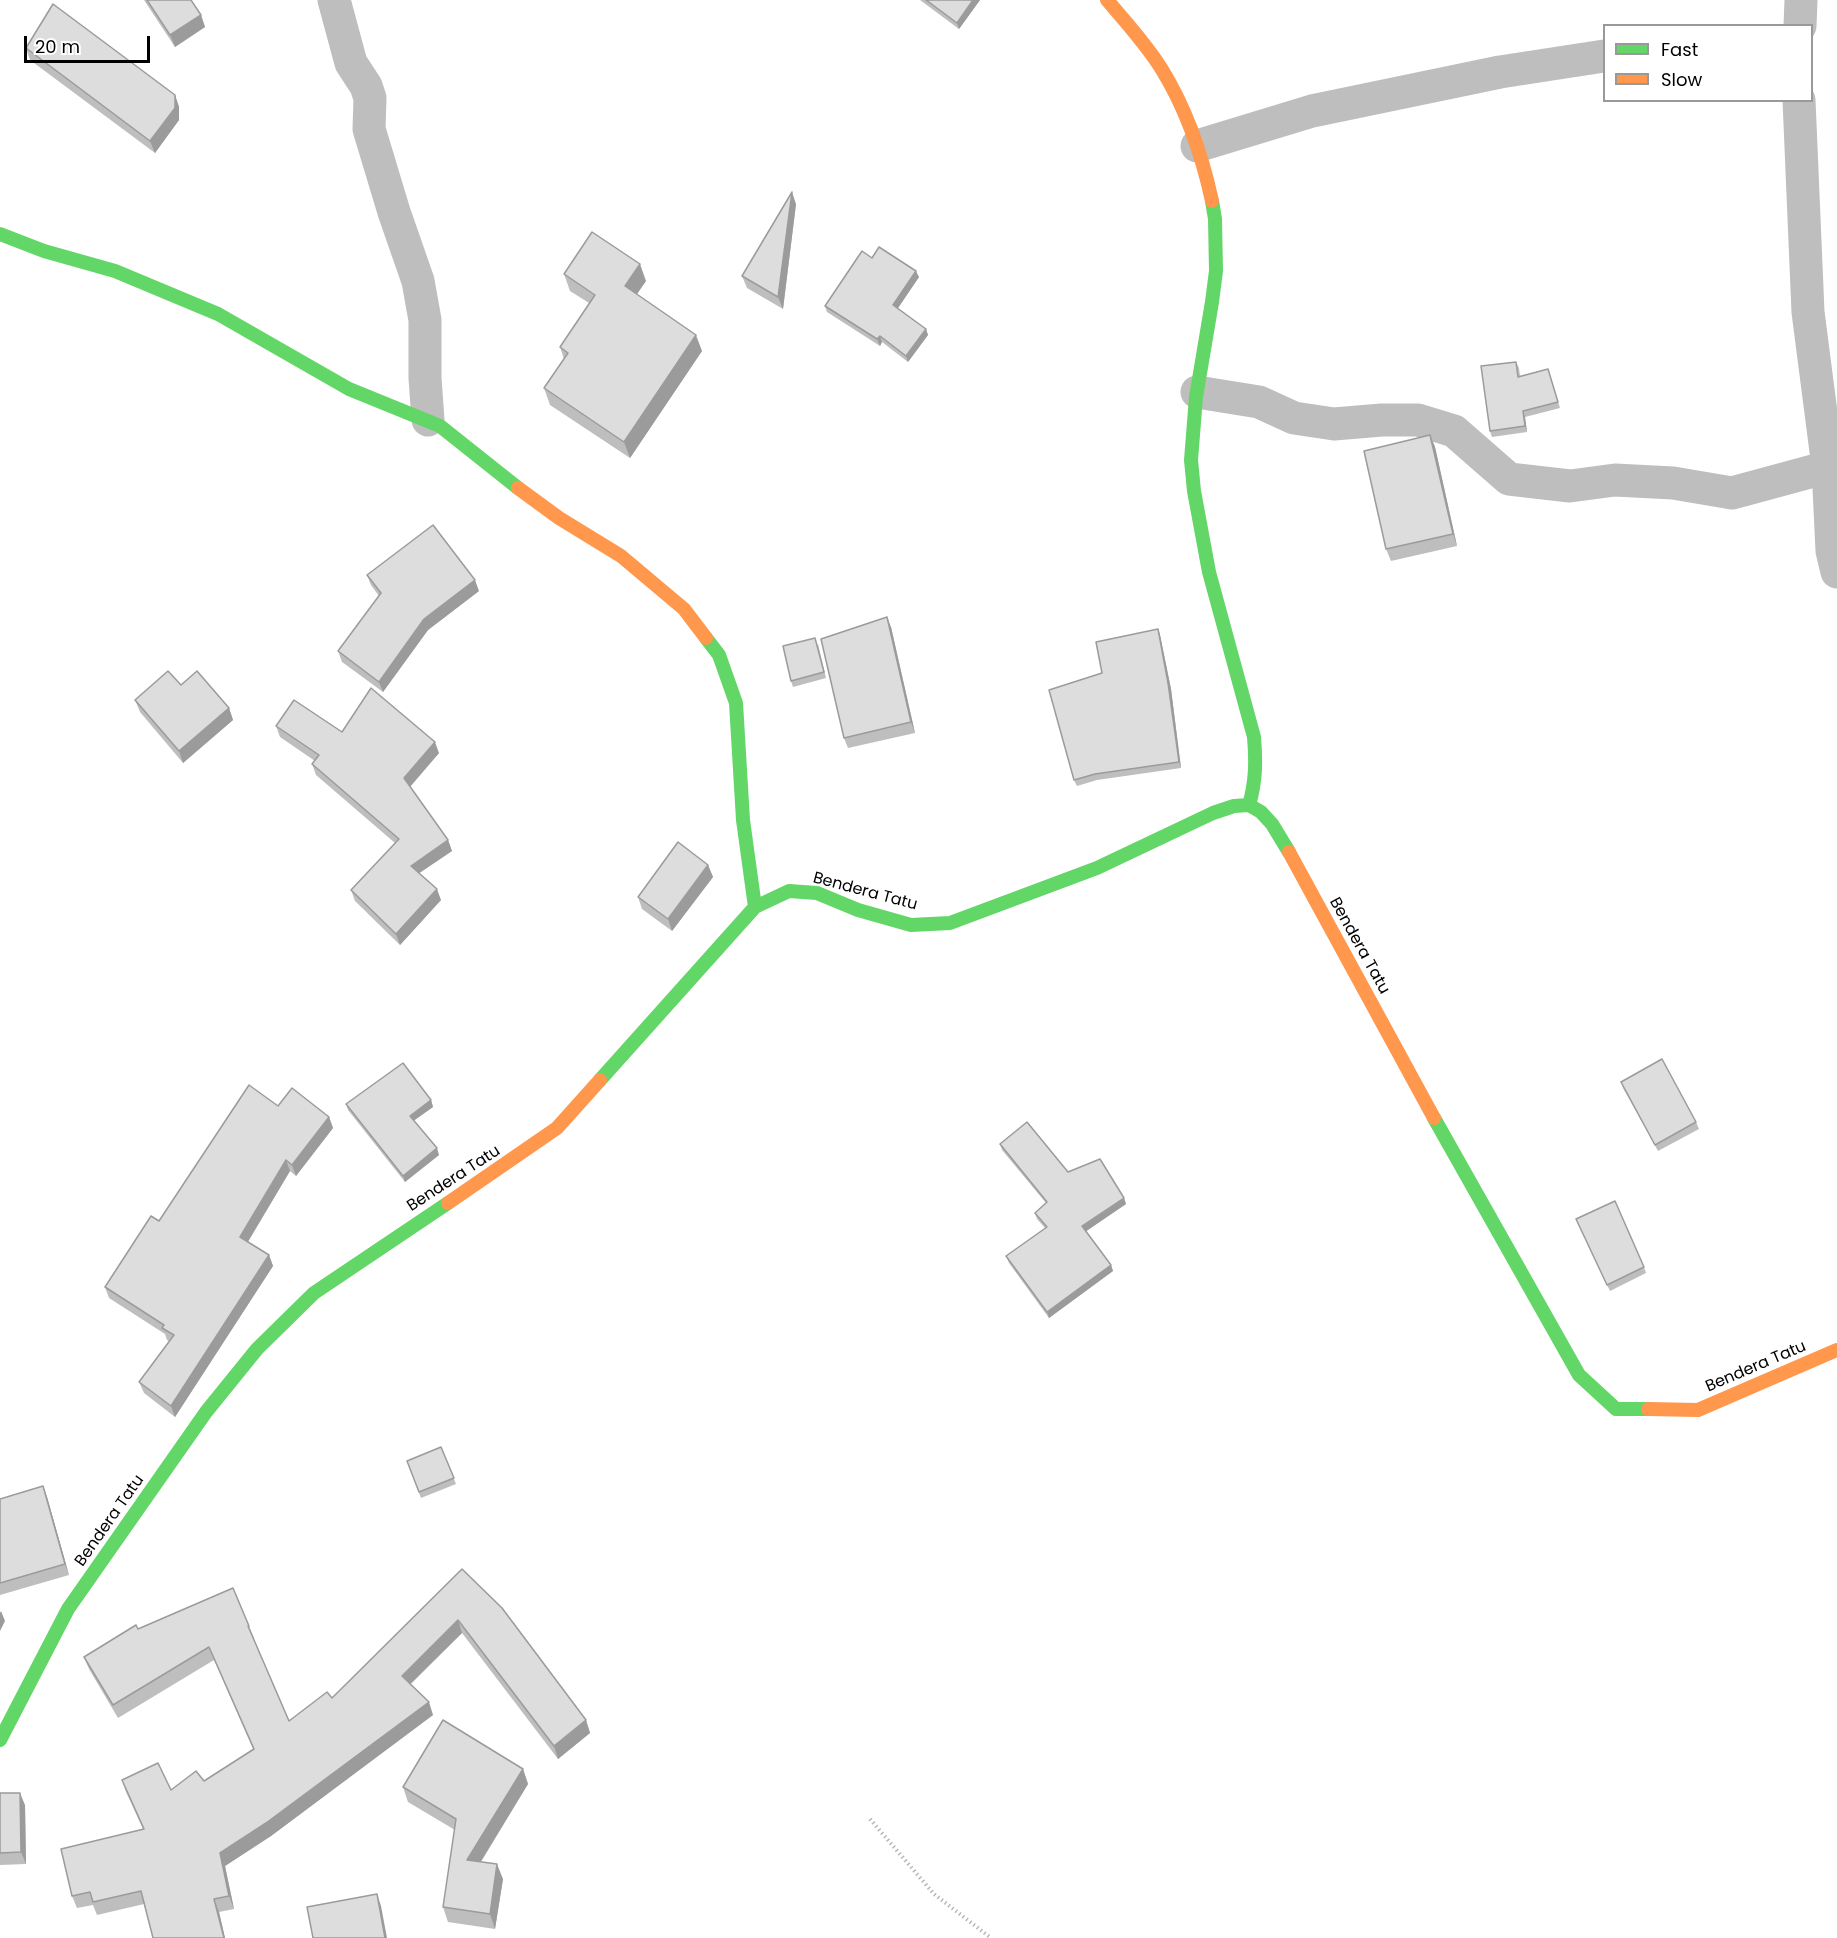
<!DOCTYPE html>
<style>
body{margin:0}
#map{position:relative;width:1837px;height:1938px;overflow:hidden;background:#fff;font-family:Poppins,sans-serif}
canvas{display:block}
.legend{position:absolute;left:1603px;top:24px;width:210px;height:78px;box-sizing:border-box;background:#fff;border:2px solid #999;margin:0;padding:8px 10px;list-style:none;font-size:18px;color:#000}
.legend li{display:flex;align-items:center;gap:12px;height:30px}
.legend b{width:30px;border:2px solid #999}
.scale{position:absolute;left:24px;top:36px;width:126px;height:27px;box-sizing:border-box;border:3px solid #000;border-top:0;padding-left:8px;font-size:18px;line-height:21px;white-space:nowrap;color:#000;-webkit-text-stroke:4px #fff;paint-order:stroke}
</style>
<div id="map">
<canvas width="1837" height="1938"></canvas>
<ul class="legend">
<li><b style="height:8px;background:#63d668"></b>Fast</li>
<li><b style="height:8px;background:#ff974d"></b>Slow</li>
</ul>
<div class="scale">20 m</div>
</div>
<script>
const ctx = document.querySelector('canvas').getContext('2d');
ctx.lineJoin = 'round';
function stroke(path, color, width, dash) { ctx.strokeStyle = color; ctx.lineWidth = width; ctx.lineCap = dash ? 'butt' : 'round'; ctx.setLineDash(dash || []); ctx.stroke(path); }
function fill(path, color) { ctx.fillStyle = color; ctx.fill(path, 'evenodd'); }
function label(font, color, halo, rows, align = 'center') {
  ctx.font = font + ' Poppins,sans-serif'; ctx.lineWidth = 4.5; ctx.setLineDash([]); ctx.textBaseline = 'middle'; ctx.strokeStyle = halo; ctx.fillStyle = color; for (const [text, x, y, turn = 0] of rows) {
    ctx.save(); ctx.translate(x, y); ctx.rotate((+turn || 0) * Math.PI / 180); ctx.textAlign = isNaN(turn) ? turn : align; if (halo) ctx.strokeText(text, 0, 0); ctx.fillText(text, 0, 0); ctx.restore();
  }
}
const path = new Path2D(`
 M 870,1819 L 934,1894 L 991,1938`);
const street = new Path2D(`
 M 334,0 L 351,63 L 366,86 L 370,98 L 369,129 L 394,212 L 418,281 L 425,320 L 425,378 L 428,420
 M 1800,26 L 1801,0
 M 1799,100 L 1808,312 L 1828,467 L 1832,551 L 1837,572
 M 1197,146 L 1312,111 L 1500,72 L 1604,56
 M 1197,392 L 1259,402 L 1294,418 L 1334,424 L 1382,420 L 1418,420 L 1454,431 L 1509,479 L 1570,486 L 1615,480 L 1673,483 L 1732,493 L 1828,467`);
const fast = new Path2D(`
 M 1212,201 L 1215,219 L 1216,271 L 1212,302 L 1196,397 L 1191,460 L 1194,491 L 1209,572 L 1254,737 C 1256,761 1256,781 1249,805
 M 0,234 L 44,251 L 115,271 L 218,314 L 349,389 L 440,426 L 518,488
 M 706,638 L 719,655 L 736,703 L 743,820 L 755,907
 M 600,1080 L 755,907 L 789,891 L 817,893 L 858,910 L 911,925 L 950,923 L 1097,868 L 1213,813 L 1234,806 L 1249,805 L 1261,812 L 1272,824 L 1289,852
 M 1434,1118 L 1579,1375 L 1616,1409 L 1648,1409
 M 0,1740 L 68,1609 L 206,1412 L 257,1349 L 314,1293 L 448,1203`);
const slow = new Path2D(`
 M 1107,0 C 1126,22 1146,44 1161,68 C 1186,108 1202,155 1212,201
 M 518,488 L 559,518 L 621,556 L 684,609 L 706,638
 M 1289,852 L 1434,1118
 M 448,1203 L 557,1128 L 600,1080
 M 1648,1409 L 1698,1410 L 1837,1350`);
const wall = new Path2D(`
 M 144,0 L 191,0 L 201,15 L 205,27 L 175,47 Z
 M 920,0 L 980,0 L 959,29 Z
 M 26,48 L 175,95 L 179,107 L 179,120 L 155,153 L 30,60 Z
 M 796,204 L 783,309 L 747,288 L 742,276 Z
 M 872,258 L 919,277 L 898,308 L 926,329 L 928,335 L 908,362 L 882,342 L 880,346 L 827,312 L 825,306 Z
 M 564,274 L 646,281 L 636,294 L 702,351 L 630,458 L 550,405 L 544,388 L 564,359 L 560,347 L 589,303 L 570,291 Z
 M 1516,362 L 1519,368 L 1520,376 L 1548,369 L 1560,408 L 1525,417 L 1527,432 L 1492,437 L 1490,431 Z
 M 1430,435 L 1435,447 L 1457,546 L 1391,561 L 1386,549 Z
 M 367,575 L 479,591 L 428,630 L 383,692 L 342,662 L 338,651 L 379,596 L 371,585 Z
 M 891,627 L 915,733 L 848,748 L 844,738 Z
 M 1158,629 L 1160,635 L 1171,689 L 1181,768 L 1097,780 L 1077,786 L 1074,780 L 1102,673 Z
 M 818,644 L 826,678 L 793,687 L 791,681 Z
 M 181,685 L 229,708 L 233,720 L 183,763 L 140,712 L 135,700 Z
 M 276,726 L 342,732 L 439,753 L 410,787 L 448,840 L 452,851 L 419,873 L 441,900 L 400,945 L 355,901 L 351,890 L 395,843 L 316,775 L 312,764 L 315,761 L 280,737 Z
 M 708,865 L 713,877 L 672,931 L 642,909 L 638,897 Z
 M 1621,1082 L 1696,1122 L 1699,1129 L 1658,1151 L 1623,1088 Z
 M 431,1100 L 433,1107 L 414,1120 L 439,1155 L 405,1182 L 348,1110 L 346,1104 Z
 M 278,1106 L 329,1117 L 333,1128 L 296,1176 L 290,1171 L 248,1242 L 269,1255 L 273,1266 L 175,1417 L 144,1393 L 139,1382 L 169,1341 L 167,1340 L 165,1334 L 109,1298 L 105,1287 L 159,1221 Z
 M 1000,1144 L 1068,1172 L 1124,1198 L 1126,1204 L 1086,1231 L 1111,1265 L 1113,1271 L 1049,1318 L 1009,1263 L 1006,1256 L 1045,1228 L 1037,1219 L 1035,1213 L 1046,1203 L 1002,1150 Z
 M 1576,1219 L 1644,1267 L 1646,1273 L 1610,1291 Z
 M 441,1447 L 456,1484 L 421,1498 L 407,1461 Z
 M 43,1486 L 47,1497 L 69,1575 L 0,1595 L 0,1499 Z
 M 462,1569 L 586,1720 L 590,1733 L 558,1759 L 462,1633 L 411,1684 L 433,1715 L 271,1836 L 225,1866 L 234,1909 L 219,1912 L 225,1938 L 153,1938 L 144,1904 L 97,1915 L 93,1905 L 77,1908 L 72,1896 L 143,1829 L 126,1792 L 122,1780 L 171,1790 L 204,1781 L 253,1749 L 214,1660 L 118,1718 L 89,1669 L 84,1657 L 138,1629 L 249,1626 L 254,1638 L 253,1639 L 289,1721 L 332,1698 Z
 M 523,1769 L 528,1784 L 481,1862 L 503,1879 L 495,1929 L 448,1922 L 443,1907 L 455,1830 L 408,1802 L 403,1787 Z
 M 0,1793 L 25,1805 L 26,1864 L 0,1865 Z`);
const shadedWall = new Path2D(`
 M 973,0 L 980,0 L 959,29 L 957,23 Z
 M 201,15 L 205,27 L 175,47 L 170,35 Z
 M 175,95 L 179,107 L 179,120 L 155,153 L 150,141 Z
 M 792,192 L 796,204 L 783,309 L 778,297 Z
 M 640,264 L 646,281 L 631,303 L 625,286 Z
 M 916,271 L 919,277 L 896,311 L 893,305 Z
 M 926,329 L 928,335 L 908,362 L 906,356 Z
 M 696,335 L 702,351 L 630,458 L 624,442 Z
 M 880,336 L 882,342 L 880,346 L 877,339 Z
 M 1523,411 L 1525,417 L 1527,432 L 1525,426 Z
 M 1430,435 L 1435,447 L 1457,546 L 1453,534 Z
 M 475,580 L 479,591 L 428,630 L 383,692 L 379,682 L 424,619 Z
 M 887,617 L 891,627 L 915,733 L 911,722 Z
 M 1158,629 L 1160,635 L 1171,689 L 1181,768 L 1179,762 Z
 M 229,708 L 233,720 L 183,763 L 179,751 Z
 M 435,742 L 439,753 L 408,789 L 404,778 Z
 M 448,840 L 452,851 L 415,876 L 411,866 Z
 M 708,865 L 713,877 L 672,931 L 668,919 Z
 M 437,889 L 441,900 L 400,945 L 396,934 Z
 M 431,1100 L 433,1107 L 412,1122 L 410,1116 Z
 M 329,1117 L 333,1128 L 296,1176 L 292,1165 Z
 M 437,1148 L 439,1155 L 405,1182 L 403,1176 Z
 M 286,1160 L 290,1171 L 244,1248 L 240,1237 Z
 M 1124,1198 L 1126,1204 L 1085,1232 L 1082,1226 Z
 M 269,1255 L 273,1266 L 175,1417 L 171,1406 Z
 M 1111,1265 L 1113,1271 L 1049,1318 L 1047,1312 Z
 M 43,1486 L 47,1497 L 69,1575 L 65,1564 Z
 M 1,1611 L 5,1621 L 0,1631 L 0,1613 Z
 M 458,1620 L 462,1633 L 406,1688 L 402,1676 Z
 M 429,1702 L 433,1715 L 271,1836 L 225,1866 L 234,1909 L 229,1896 L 220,1853 Z
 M 586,1720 L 590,1733 L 558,1759 L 554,1746 Z
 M 523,1769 L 528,1784 L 473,1874 L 467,1860 Z
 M 20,1793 L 25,1805 L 26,1864 L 21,1852 Z
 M 497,1864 L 503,1879 L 495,1929 L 490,1914 Z
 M 377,1894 L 381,1906 L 387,1938 L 385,1938 Z
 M 214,1899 L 219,1912 L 225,1938 L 224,1938 Z`);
const building = new Path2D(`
 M 147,0 L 191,0 L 201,15 L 170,35 Z
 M 926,0 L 973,0 L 957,23 Z
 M 53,4 L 175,95 L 175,108 L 150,141 L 26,48 Z
 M 792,192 L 778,297 L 742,276 Z
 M 592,232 L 640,264 L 625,286 L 696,335 L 624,442 L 544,388 L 568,353 L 560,347 L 595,295 L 564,274 Z
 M 879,247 L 916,271 L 893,305 L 926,329 L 906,356 L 880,336 L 877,339 L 825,306 L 862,251 L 872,258 Z
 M 1516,362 L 1518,377 L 1548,369 L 1558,402 L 1523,411 L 1525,426 L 1490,431 L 1481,366 Z
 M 1430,435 L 1453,534 L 1386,549 L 1364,451 Z
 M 433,525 L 475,580 L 424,619 L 379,682 L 338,651 L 381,593 L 367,575 Z
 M 887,617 L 911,722 L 844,738 L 821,639 Z
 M 1158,629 L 1168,683 L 1179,762 L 1095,774 L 1074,780 L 1049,690 L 1102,673 L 1096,642 Z
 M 815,638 L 824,672 L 791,681 L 783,646 Z
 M 168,671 L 181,685 L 197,671 L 229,708 L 179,751 L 135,700 Z
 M 371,688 L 435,742 L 404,778 L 448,840 L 411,866 L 437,889 L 396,934 L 351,890 L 399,839 L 312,764 L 319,755 L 276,726 L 294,700 L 342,732 Z
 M 678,842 L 708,865 L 668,919 L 638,897 Z
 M 1662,1059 L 1696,1122 L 1655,1145 L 1621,1082 Z
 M 403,1063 L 431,1100 L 410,1116 L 437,1148 L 403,1176 L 346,1104 Z
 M 249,1085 L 278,1106 L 292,1088 L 329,1117 L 292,1165 L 286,1160 L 240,1237 L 269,1255 L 171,1406 L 139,1382 L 174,1335 L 162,1328 L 164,1325 L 105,1287 L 151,1216 L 159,1221 Z
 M 1027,1122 L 1068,1172 L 1100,1159 L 1124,1198 L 1082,1226 L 1111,1265 L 1047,1312 L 1006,1256 L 1047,1227 L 1035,1213 L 1047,1202 L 1000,1144 Z
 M 1615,1201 L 1644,1267 L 1607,1285 L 1576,1219 Z
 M 441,1447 L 454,1478 L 419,1492 L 407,1461 Z
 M 43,1486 L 65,1564 L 0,1583 L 0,1499 Z
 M 462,1569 L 502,1608 L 586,1720 L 554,1746 L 458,1620 L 402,1676 L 429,1702 L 266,1823 L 220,1853 L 229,1896 L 214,1899 L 224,1938 L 153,1938 L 141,1891 L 93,1902 L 90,1892 L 72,1896 L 61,1849 L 144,1829 L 122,1780 L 158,1763 L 171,1790 L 196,1771 L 204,1781 L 254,1749 L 209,1647 L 113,1705 L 84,1657 L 136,1625 L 138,1629 L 233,1588 L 249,1626 L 248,1626 L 289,1721 L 327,1692 L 332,1698 Z
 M 443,1720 L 523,1769 L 467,1860 L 497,1864 L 490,1914 L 443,1907 L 456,1819 L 403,1787 Z
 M 0,1793 L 20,1793 L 21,1852 L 0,1853 Z
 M 377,1894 L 385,1938 L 313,1938 L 307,1907 Z`);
const streetNames = [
 ["Bendera Tatu",865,892,15],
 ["Bendera Tatu",1359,946,61],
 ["Bendera Tatu",454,1179,-33],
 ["Bendera Tatu",1756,1367,-23],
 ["Bendera Tatu",110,1521,-55]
];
stroke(path, '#b8b8b8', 4, [1.5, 3]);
stroke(street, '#bebebe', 33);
stroke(fast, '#63d668', 14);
stroke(slow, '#ff974d', 14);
fill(wall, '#bebebe');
fill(shadedWall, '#9b9b9b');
fill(building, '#ddd');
stroke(building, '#9b9b9b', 1.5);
label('16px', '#000', '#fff', streetNames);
</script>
